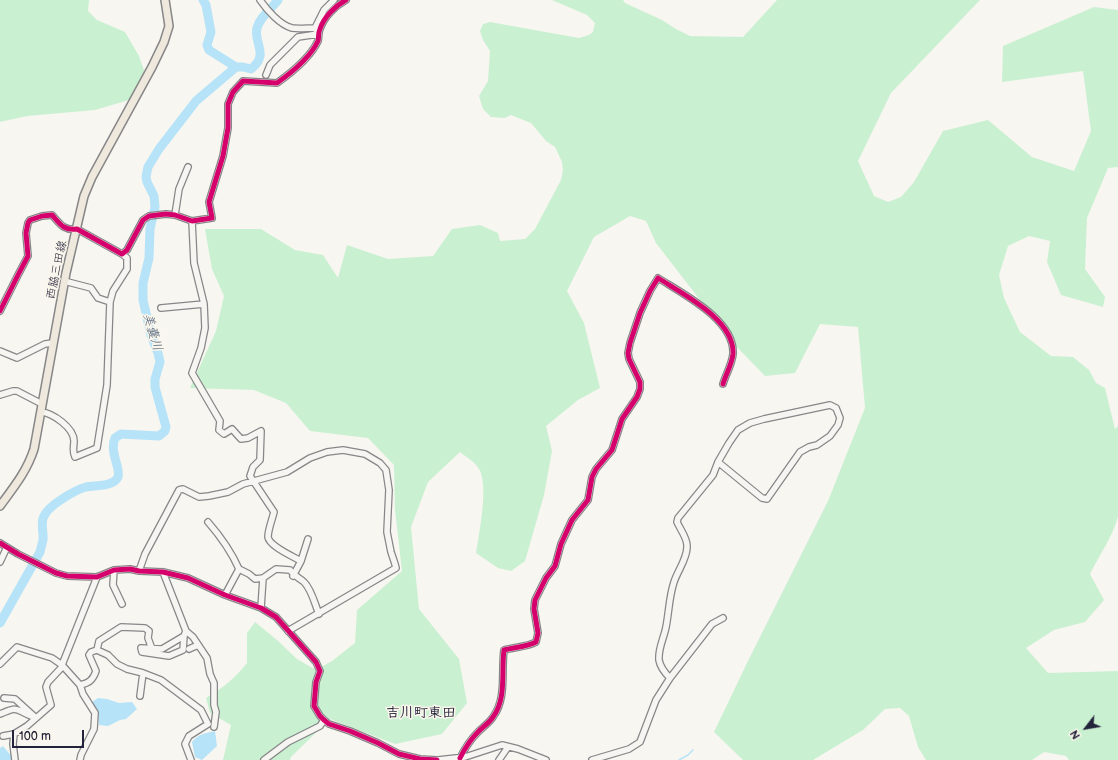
<!DOCTYPE html>
<meta charset="utf-8">
<style>
body{margin:0}
#map{position:relative;width:1118px;height:760px;overflow:hidden;background:#f8f6f0;font-family:"Balsamiq Sans",sans-serif}
canvas{display:block}
.north{position:absolute;left:1066px;top:708px;width:40px;height:40px;-webkit-text-stroke:3px #fbf7ec;paint-order:stroke;rotate:239deg;font-size:11px;font-weight:700;line-height:16px;text-align:center;color:#22223b}
.north::after{content:'';display:block;margin:auto;width:14px;height:18px;background:#22223b;clip-path:polygon(50% 0,100% 100%,50% 72%,0 100%)}
.scale{position:absolute;left:12px;top:730px;width:72px;height:18px;box-sizing:border-box;border:2px solid #22223b;border-top:0;padding-left:5px;font-size:12px;line-height:14px;white-space:nowrap;color:#22223b;-webkit-text-stroke:3px #fbf7ec;paint-order:stroke}
</style>
<div id="map">
<canvas width="1118" height="760"></canvas>
<div class="north">N</div>
<div class="scale">100 m</div>
</div>
<script>
const ctx = document.querySelector('canvas').getContext('2d');
ctx.lineJoin = 'round';
function fill(path, color) { ctx.fillStyle = color; ctx.fill(path, 'evenodd'); }
function stroke(path, color, width, dash) { ctx.strokeStyle = color; ctx.lineWidth = width; ctx.lineCap = dash ? 'butt' : 'round'; ctx.setLineDash(dash || []); ctx.stroke(path); }
function label(font, color, halo, rows, align = 'center') {
  ctx.font = font + ' "Balsamiq Sans","Klee One",sans-serif'; ctx.lineWidth = 3; ctx.setLineDash([]); ctx.textBaseline = 'middle'; ctx.strokeStyle = halo; ctx.fillStyle = color; for (const [text, x, y, turn = 0] of rows) {
    ctx.save(); ctx.translate(x, y); ctx.rotate((+turn || 0) * Math.PI / 180); ctx.textAlign = isNaN(turn) ? turn : align; if (halo) ctx.strokeText(text, 0, 0); ctx.fillText(text, 0, 0); ctx.restore();
  }
}
const green = new Path2D(`
 M 0,0 L 89,0 L 88,11 L 97,20 L 125,32 L 139,56 L 145,73 L 129,100 L 95,110 L 27,116 L 0,122 Z
 M 552,0 L 623,0 L 625,3 L 662,20 L 676,29 L 690,36 L 743,37 L 777,0 L 980,0 L 891,93 L 858,161 L 874,196 L 888,202 L 901,197 L 914,182 L 943,131 L 988,120 L 1032,157 L 1074,171 L 1091,131 L 1083,71 L 1002,82 L 1003,46 L 1094,7 L 1118,10 L 1118,167 L 1108,168 L 1087,218 L 1085,269 L 1105,297 L 1103,307 L 1061,295 L 1047,262 L 1050,241 L 1029,236 L 1008,246 L 999,275 L 1004,298 L 1020,332 L 1051,356 L 1073,357 L 1089,370 L 1096,383 L 1105,388 L 1115,429 L 1118,426 L 1118,516 C 1113,537 1099,555 1090,574 L 1104,600 L 1085,622 L 1054,630 L 1026,648 L 1048,673 L 1118,671 L 1118,760 L 1069,760 L 1066,756 L 1044,752 L 1032,760 L 926,760 L 918,747 L 909,716 L 900,708 L 885,709 L 863,730 L 813,760 L 743,760 L 714,732 L 747,663 L 828,501 L 865,408 L 858,327 L 820,324 L 795,373 L 765,376 L 734,344 L 656,243 L 646,221 L 630,216 L 594,237 L 567,291 L 584,323 L 600,388 L 578,400 L 546,426 L 552,451 L 544,495 L 525,561 L 511,571 L 498,568 L 476,553 C 479,534 489,485 479,469 C 475,462 466,457 460,452 L 428,482 L 411,527 L 419,609 L 459,659 L 467,703 L 442,734 L 395,744 L 330,719 L 291,757 L 290,760 L 223,760 L 231,725 L 210,713 L 206,698 C 223,688 235,678 247,663 L 247,633 L 255,622 L 277,640 L 297,659 L 316,670 L 332,661 L 355,643 L 357,610 L 402,571 L 395,510 L 394,465 L 368,438 L 310,431 L 286,403 L 254,390 L 190,388 L 216,331 L 224,296 L 212,269 L 205,229 L 261,229 L 295,250 L 323,255 L 338,278 L 347,245 L 388,259 L 433,256 L 452,229 L 480,225 L 498,233 L 500,241 L 525,239 L 535,229 L 561,180 L 563,170 L 562,162 L 555,147 L 546,141 L 531,123 L 511,115 L 505,118 L 491,117 L 483,109 L 479,96 L 488,81 L 490,51 L 483,40 L 480,31 L 483,24 L 490,22 L 579,38 L 589,35 L 593,32 L 595,23 L 587,15 Z`);
const water = new Path2D(`
 M 98,698 L 107,699 L 119,703 L 132,702 L 137,709 L 126,719 L 120,720 L 108,726 L 99,725 L 98,714 L 92,702 Z
 M 215,731 L 217,746 L 202,760 L 195,757 L 192,742 C 198,734 206,733 215,731 Z
 M 3,746 L 13,758 L 12,760 L 0,760 L 0,748 Z`);
const stream = new Path2D(`
 M 679,760 L 688,755 L 693,750`);
const river = new Path2D(`
 M 203,0 L 206,5 L 211,32 L 207,45 L 209,50 L 236,67
 M 0,623 L 40,552 C 41,548 42,544 43,540 C 44,533 40,523 44,516 C 49,505 75,490 86,487 C 95,485 113,487 118,477 C 121,468 109,452 115,438 L 121,434 L 159,436 L 165,431 L 166,427 L 155,387 L 155,379 L 160,362 L 158,353 L 151,335 L 143,300 L 143,283 L 149,258 L 150,229 L 155,207 L 154,196 L 147,182 L 146,177 L 148,167 L 159,149 L 196,101 L 236,67 L 243,67 L 251,69 C 270,54 253,43 257,28 C 260,17 271,9 278,0`);
const minor = new Path2D(`
 M 260,0 C 267,10 280,25 292,28 C 299,29 307,28 315,28 L 318,34
 M 315,28 L 324,10 L 334,0
 M 266,75 L 270,65 L 298,37 L 318,34
 M 175,215 L 179,189 L 188,167
 M 192,221 L 194,263 L 204,304 L 205,328 L 201,348 L 192,373 L 220,421 L 219,430 L 224,434 L 232,429 L 241,439 L 248,438 L 261,431 L 260,460 L 253,467 L 250,476 L 274,512 C 272,520 268,530 268,537 C 269,546 294,557 301,561
 M 64,281 L 91,288 L 98,298 L 110,302
 M 161,308 L 204,304
 M 0,311 L 18,275 L 28,256 L 26,233 L 28,223 L 30,220 L 42,216 L 52,215 C 60,224 64,231 77,229 L 122,254 L 127,250 L 143,220 L 149,216 L 166,214 L 175,215 L 192,221 L 212,218 L 209,202 L 223,156 L 228,128 L 228,104 L 233,92 L 243,81 L 277,83 C 291,73 310,58 318,41 C 319,38 318,33 320,29 C 324,17 335,6 346,0
 M 0,351 L 17,358 L 45,344 L 53,343
 M 0,395 L 13,391 L 17,391 L 42,404
 M 41,412 C 53,413 74,428 74,441 C 74,447 72,451 75,457 L 97,448 L 107,385 L 110,302 L 113,291 L 127,269 L 127,258 L 122,254
 M 208,522 C 221,537 231,551 239,569 L 249,574 L 255,579 L 263,578 L 276,569 L 290,570 C 294,576 298,577 304,582 C 312,590 315,605 319,614
 M 0,543 L 18,554 L 56,573 L 67,576 L 97,577 L 114,570 L 130,569 L 139,571 L 163,572 L 188,578 L 225,595 L 261,608 L 276,617 L 316,662 L 320,671 L 316,682 L 314,706 L 320,716 L 324,720 L 329,724 L 350,731 L 378,743 L 399,754 L 420,759 L 437,760
 M 0,562 L 7,547
 M 114,570 L 113,585 L 122,604
 M 139,571 L 145,554 L 179,490 L 183,489 L 199,497 L 209,496 L 228,492 L 243,484 L 287,472 L 310,458 L 327,452 L 343,450 L 365,454 L 380,463 L 386,470 L 389,490 L 387,532 L 391,552 L 395,564 L 396,568 L 288,631
 M 163,572 L 186,631 L 193,637 L 207,658 L 210,674 L 214,683 L 214,705 L 216,712 L 214,727
 M 293,576 L 301,561 L 308,539
 M 225,595 L 239,569
 M 261,608 L 263,578
 M 184,636 L 162,649 L 141,648 L 142,652 L 169,656 L 183,650 L 184,636 L 186,631
 M 189,649 L 198,645
 M 97,650 L 108,655 L 117,664 L 127,669 L 143,673 L 161,680 L 201,710 L 208,724 L 189,736 L 185,744 L 191,760
 M 0,664 L 17,647 L 52,658 L 62,665
 M 670,678 C 666,674 660,666 659,660 C 658,648 664,638 666,627 C 669,612 669,597 674,582 C 678,570 687,559 687,547 C 688,539 680,529 677,522 L 678,518 L 713,475 L 718,462 L 729,443 L 738,430 L 750,423 L 764,419 L 830,405 L 836,408 L 840,418 L 838,425 L 830,436 L 817,445 L 809,447 L 800,452 L 767,499 L 762,498 L 718,462
 M 80,685 C 89,683 93,680 96,671 L 89,655 L 91,652 L 97,650 L 99,641 L 121,627 L 145,628 L 149,631 L 148,638 L 152,649
 M 140,696 L 143,673
 M 4,698 L 15,699 L 36,718
 M 0,714 C 19,706 14,709 31,716
 M 3,736 L 14,734
 M 460,758 C 465,748 470,740 478,732 C 483,727 489,723 493,717 C 507,698 501,672 504,650 C 514,647 527,647 536,642 L 538,633 L 534,609 L 535,600 L 546,578 L 555,566 L 561,544 L 572,520 L 588,500 L 592,477 L 596,469 L 612,450 L 622,419 L 637,397 L 640,389 L 640,382 L 629,359 L 628,353 L 630,343 L 640,313 L 650,291 L 658,278 C 683,294 735,320 733,354 C 732,364 726,374 723,384
 M 15,760 L 13,744 L 14,734 L 27,726 L 51,705 L 46,687 L 48,682 L 63,666
 M 80,760 L 81,755 L 94,729 L 95,713 L 83,694 L 80,685 L 62,665 L 97,577
 M 264,760 L 288,742 L 320,726 L 324,720
 M 438,760 L 465,757 L 502,745 L 518,749 L 546,760
 M 499,760 L 508,747
 M 592,760 L 629,749 L 640,742 L 656,700 L 670,678 L 712,624 L 723,618`);
const major = new Path2D(`
 M 0,506 C 14,487 27,471 34,449 L 66,273 L 84,196 L 92,177 L 152,67 L 164,42 L 169,26 L 165,0`);
const cycleway = new Path2D(`
 M 0,311 L 18,275 L 28,256 L 26,233 L 28,223 L 30,220 L 42,216 L 52,215 C 60,224 64,231 77,229 L 122,254 L 127,250 L 143,220 L 149,216 L 166,214 L 175,215 L 192,221 L 212,218 L 209,202 L 223,156 L 228,128 L 228,104 L 233,92 L 243,81 L 277,83 C 291,73 310,58 318,41 C 319,38 318,33 320,29 C 324,17 335,6 346,0
 M 0,543 L 18,554 L 56,573 L 67,576 L 97,577 L 114,570 L 130,569 L 139,571 L 163,572 L 188,578 L 225,595 L 261,608 L 276,617 L 316,662 L 320,671 L 316,682 L 314,706 L 320,716 L 324,720 L 329,724 L 350,731 L 378,743 L 399,754 L 420,759 L 437,760
 M 460,758 C 465,748 470,740 478,732 C 483,727 489,723 493,717 C 507,698 501,672 504,650 C 514,647 527,647 536,642 L 538,633 L 534,609 L 535,600 L 546,578 L 555,566 L 561,544 L 572,520 L 588,500 L 592,477 L 596,469 L 612,450 L 622,419 L 637,397 L 640,389 L 640,382 L 629,359 L 628,353 L 630,343 L 640,313 L 650,291 L 658,278 C 683,294 735,320 733,354 C 732,364 726,374 723,384`);
const streetNames = [
 ["西脇三田線",57,270,-78]
];
const waterNames = [
 ["美嚢川",152,332,74]
];
const quarterNames = [
 ["吉川町東田",421,713]
];
fill(green, '#caf0d2');
fill(water, '#b6e3f8');
stroke(stream, '#b6e3f8', 1.5);
stroke(river, '#b6e3f8', 9);
stroke(minor, '#878688', 8);
stroke(major, '#878688', 10);
stroke(minor, '#f6f5f1', 5.5);
stroke(major, '#eee8dd', 7);
stroke(cycleway, '#d6006c', 5);
label('12px', '#22223b', '#fbf7ec', streetNames);
label('italic 13px', '#465a75', '#fbf7ec', waterNames);
label('bold 14px', '#22223b', '#fbf7ec', quarterNames);
</script>
